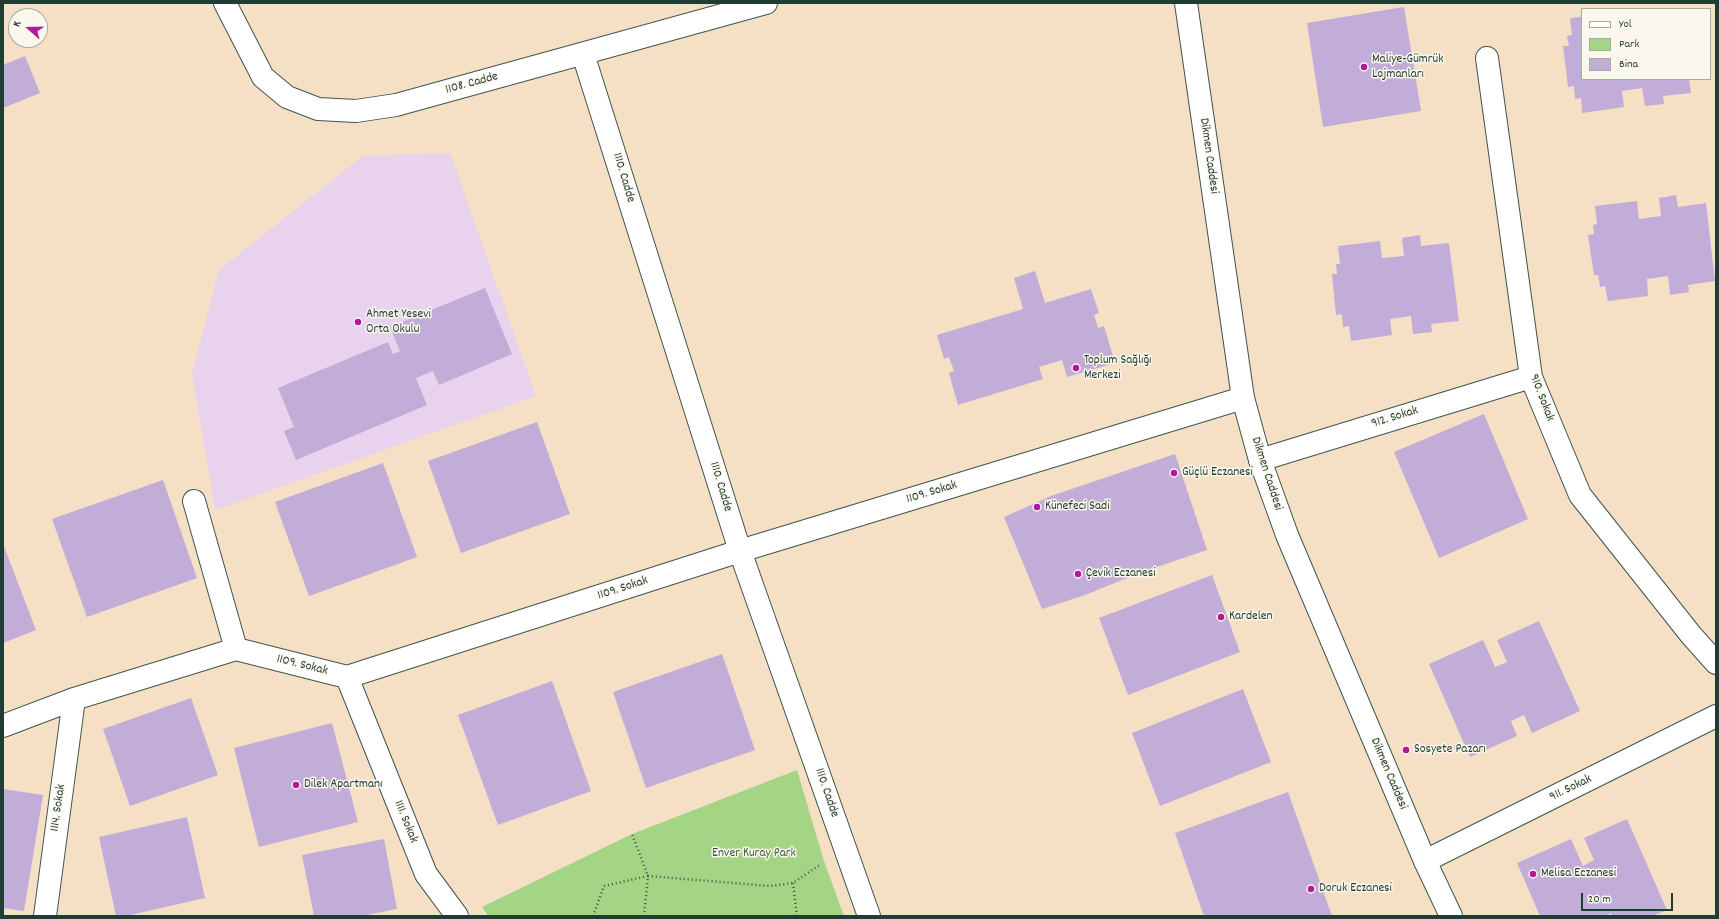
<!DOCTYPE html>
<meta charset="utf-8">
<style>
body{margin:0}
#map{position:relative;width:1719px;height:919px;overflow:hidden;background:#f5dfc5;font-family:Dekko,sans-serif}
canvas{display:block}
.frame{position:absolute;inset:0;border:4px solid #1f3d34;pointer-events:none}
.legend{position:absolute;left:1581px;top:8px;width:130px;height:72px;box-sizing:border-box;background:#fbf7ec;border:1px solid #a3ada2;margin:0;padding:5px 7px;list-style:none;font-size:12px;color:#1f3d34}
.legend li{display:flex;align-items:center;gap:8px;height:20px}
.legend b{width:20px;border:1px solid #a3ada2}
.north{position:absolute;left:8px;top:8px;width:40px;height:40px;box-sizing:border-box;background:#fbf7ec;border:1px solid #a3ada2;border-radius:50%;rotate:290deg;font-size:11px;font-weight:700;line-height:16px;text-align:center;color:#1f3d34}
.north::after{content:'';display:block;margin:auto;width:14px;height:18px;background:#b5179e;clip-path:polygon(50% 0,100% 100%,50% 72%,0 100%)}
.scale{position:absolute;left:1581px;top:893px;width:92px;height:18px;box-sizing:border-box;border:2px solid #1f3d34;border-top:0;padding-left:5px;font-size:12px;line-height:14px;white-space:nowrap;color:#1f3d34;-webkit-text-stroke:3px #fbf7ec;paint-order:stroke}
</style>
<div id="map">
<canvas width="1719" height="919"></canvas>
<div class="frame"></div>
<ul class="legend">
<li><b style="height:5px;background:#fff"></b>Yol</li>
<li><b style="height:11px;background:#a3d585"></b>Park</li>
<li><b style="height:11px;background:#c1add8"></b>Bina</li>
</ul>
<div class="north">K</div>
<div class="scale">20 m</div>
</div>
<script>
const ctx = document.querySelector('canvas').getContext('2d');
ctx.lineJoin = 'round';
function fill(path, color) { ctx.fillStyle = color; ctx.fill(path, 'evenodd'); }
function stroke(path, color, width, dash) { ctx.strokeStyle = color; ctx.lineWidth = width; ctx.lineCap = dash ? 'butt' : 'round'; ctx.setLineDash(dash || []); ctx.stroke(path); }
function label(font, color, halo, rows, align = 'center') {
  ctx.font = font + ' Dekko,sans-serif'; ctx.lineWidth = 3; ctx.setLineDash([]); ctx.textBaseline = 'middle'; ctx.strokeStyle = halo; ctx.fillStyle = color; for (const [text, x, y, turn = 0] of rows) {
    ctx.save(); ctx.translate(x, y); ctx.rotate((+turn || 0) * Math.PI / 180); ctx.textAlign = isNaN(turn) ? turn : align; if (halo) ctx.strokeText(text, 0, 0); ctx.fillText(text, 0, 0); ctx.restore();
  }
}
const built = new Path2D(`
 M 450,153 L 536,396 L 215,510 L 192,374 L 219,270 L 363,156 Z`);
const green = new Path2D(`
 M 797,770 L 824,861 L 844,916 L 488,916 L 482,907 L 632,834 Z`);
const building = new Path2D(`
 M 1404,7 L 1421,111 L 1323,127 L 1307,23 Z
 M 1582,17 L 1582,79 L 1689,79 L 1691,93 L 1663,96 L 1664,104 L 1645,106 L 1642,88 L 1622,91 L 1624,107 L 1582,113 L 1581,98 L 1575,99 L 1574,86 L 1568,87 L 1563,46 L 1569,46 L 1567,36 L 1572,35 L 1570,18 Z
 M 25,56 L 40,93 L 3,108 L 3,65 Z
 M 1676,195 L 1678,207 L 1706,203 L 1715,281 L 1688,285 L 1689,292 L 1670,295 L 1668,276 L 1647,279 L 1648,296 L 1608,301 L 1605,286 L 1600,287 L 1598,275 L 1594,275 L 1588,235 L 1594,234 L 1593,225 L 1597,224 L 1595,206 L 1637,201 L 1639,219 L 1661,216 L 1659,198 Z
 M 1420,235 L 1421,246 L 1449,243 L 1459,321 L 1431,324 L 1432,332 L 1413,334 L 1411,316 L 1390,319 L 1392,335 L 1351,341 L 1349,326 L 1343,327 L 1342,314 L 1336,315 L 1332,274 L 1337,274 L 1336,264 L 1340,264 L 1338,246 L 1380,241 L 1382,258 L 1404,256 L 1402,238 Z
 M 1035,271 L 1045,303 L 1091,289 L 1099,313 L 1094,315 L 1098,328 L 1104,326 L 1115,363 L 1067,377 L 1062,360 L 1039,367 L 1043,379 L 958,405 L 949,373 L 954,371 L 949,357 L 944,359 L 937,335 L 1023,309 L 1014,278 Z
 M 485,288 L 512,354 L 439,385 L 433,371 L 416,378 L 427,405 L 296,460 L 284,431 L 294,427 L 278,388 L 388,342 L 393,354 L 400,351 L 390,327 Z
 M 1484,414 L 1528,519 L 1439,558 L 1394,452 Z
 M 537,422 L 570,514 L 461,553 L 428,461 Z
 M 1175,454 L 1207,550 L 1142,572 L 1085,595 L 1042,609 L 1004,517 L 1051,496 Z
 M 383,463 L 417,557 L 309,596 L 275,502 Z
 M 163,480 L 197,578 L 87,617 L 52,519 Z
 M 3,544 L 36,630 L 3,643 Z
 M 1212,575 L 1240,652 L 1128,695 L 1099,618 Z
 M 1539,621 L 1580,711 L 1532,733 L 1524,715 L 1511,721 L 1517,736 L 1470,757 L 1429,664 L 1483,640 L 1495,667 L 1507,662 L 1497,640 Z
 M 722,654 L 755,750 L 646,788 L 613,692 Z
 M 552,681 L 591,791 L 498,825 L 458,715 Z
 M 1243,689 L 1271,762 L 1160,806 L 1132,733 Z
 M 191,698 L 218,775 L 130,806 L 103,729 Z
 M 332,723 L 358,822 L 259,847 L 234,748 Z
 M 3,789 L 43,795 L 24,911 L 3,908 Z
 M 1288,792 L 1332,916 L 1204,916 L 1175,833 Z
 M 187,817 L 205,898 L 126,916 L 116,916 L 99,837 Z
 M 1627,819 L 1667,910 L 1653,916 L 1612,916 L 1611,913 L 1606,916 L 1540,916 L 1517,863 L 1571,839 L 1583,866 L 1594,860 L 1584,838 Z
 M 384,839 L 397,909 L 361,916 L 314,916 L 302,855 Z`);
const path = new Path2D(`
 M 793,883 L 797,916
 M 593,916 L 604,886 L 648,876 L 632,834
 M 644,916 L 648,876 L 770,886 L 793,883 L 821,864`);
const minor = new Path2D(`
 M 225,3 L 263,77 L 287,97 L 318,109 L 356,111 L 396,105 L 766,3
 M 583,54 L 740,551 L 869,916
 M 1487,58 L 1531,377 L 1580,495 L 1691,635 L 1716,663
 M 1260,460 L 1531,377
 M 194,501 L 236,649
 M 347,677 L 426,874 L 457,916
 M 3,726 L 74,699 L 236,649 L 347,677 L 740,551 L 1243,398
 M 1425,861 L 1716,716
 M 45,916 L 74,699`);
const major = new Path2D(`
 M 1186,3 L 1243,398 L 1260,460 L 1287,535 L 1425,861 L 1451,916`);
const markers = [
 [1364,67,4,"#b5179e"],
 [358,322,4,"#b5179e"],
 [1076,368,4,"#b5179e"],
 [1174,473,4,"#b5179e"],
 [1037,507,4,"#b5179e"],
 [1078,574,4,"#b5179e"],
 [1221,617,4,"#b5179e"],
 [1406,750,4,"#b5179e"],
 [296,785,4,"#b5179e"],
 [1533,874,4,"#b5179e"],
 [1311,889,4,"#b5179e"]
];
const poiNames = [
 ["Maliye-Gümrük",1372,60],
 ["Lojmanları",1372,75],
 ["Ahmet Yesevi",366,315],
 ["Orta Okulu",366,330],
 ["Toplum Sağlığı",1084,361],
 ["Merkezi",1084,376],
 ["Güçlü Eczanesi",1182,473],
 ["Künefeci Sadi",1045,507],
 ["Çevik Eczanesi",1086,574],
 ["Kardelen",1229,617],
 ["Sosyete Pazarı",1414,750],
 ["Dilek Apartmanı",304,785],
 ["Melisa Eczanesi",1541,874],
 ["Doruk Eczanesi",1319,889]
];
const streetNames = [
 ["1108. Cadde",472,84,-15],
 ["Dikmen Caddesi",1208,156,82],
 ["1110. Cadde",623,178,73],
 ["910. Sokak",1541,398,69],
 ["912. Sokak",1395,418,-17],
 ["Dikmen Caddesi",1266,474,72],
 ["1110. Cadde",720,487,73],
 ["1109. Sokak",932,493,-17],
 ["1109. Sokak",623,589,-18],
 ["1109. Sokak",302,666,14],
 ["Dikmen Caddesi",1388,774,67],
 ["911. Sokak",1571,789,-26],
 ["1110. Cadde",826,793,71],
 ["1114. Sokak",59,808,-82],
 ["1111. Sokak",405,822,68]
];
const parkNames = [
 ["Enver Kuray Park",754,854]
];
fill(built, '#e9d2ed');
fill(green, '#a3d585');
fill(building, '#c1add8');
stroke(minor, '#3f554a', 24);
stroke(major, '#3f554a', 24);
stroke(path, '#3f554a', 2.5, [1, 3]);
stroke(minor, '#fff', 22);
stroke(major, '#fff', 22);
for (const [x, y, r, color] of markers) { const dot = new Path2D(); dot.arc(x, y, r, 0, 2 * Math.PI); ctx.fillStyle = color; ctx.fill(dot); stroke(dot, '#fbf7ec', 1.5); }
label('13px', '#1f3d34', '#fbf7ec', poiNames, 'left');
label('13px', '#1f3d34', '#fbf7ec', streetNames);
label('13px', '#395b44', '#fbf7ec', parkNames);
</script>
